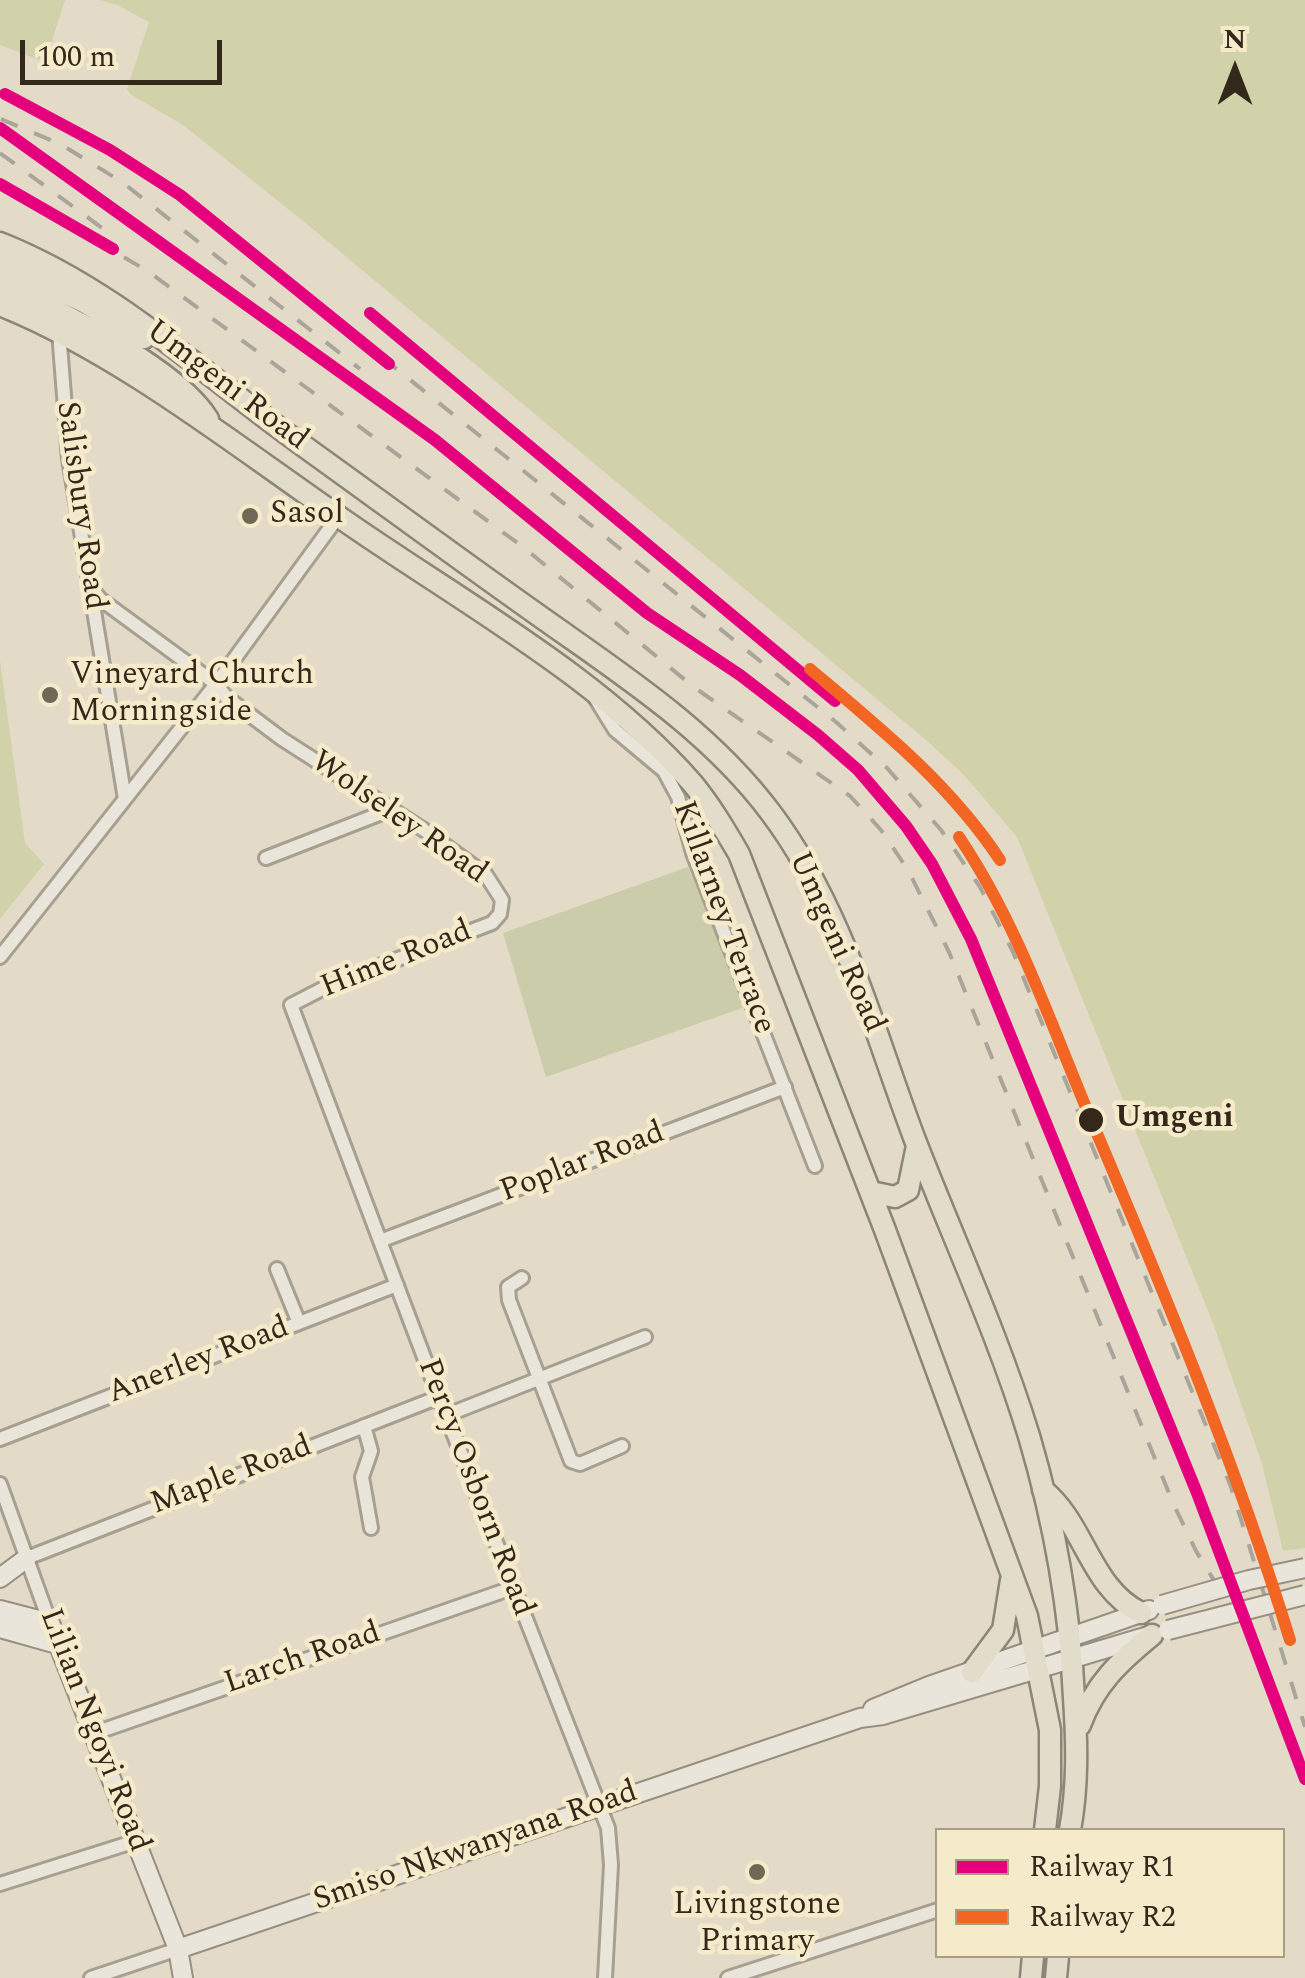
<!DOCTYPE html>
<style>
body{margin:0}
#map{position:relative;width:1305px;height:1978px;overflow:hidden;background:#e3dbc7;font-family:Spectral,serif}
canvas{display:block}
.legend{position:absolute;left:935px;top:1828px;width:350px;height:130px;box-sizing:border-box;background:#f5ebcb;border:2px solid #a89d85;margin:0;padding:12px 18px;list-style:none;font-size:30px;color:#34281b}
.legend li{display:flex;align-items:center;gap:20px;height:50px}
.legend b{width:50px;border:2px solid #a89d85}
.north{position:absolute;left:1185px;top:20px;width:100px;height:100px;-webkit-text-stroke:8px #f5ebcb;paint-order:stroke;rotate:0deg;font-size:28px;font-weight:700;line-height:40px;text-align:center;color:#34281b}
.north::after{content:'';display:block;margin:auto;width:35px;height:45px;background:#34281b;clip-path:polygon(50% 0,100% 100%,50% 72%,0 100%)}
.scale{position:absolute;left:20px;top:40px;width:202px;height:45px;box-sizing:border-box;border:5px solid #34281b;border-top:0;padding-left:12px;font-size:30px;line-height:35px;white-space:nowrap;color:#34281b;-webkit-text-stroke:8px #f5ebcb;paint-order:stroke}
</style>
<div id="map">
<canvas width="1305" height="1978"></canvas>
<ul class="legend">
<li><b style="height:12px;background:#e5007d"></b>Railway R1</li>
<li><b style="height:12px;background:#f26522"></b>Railway R2</li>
</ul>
<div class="north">N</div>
<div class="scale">100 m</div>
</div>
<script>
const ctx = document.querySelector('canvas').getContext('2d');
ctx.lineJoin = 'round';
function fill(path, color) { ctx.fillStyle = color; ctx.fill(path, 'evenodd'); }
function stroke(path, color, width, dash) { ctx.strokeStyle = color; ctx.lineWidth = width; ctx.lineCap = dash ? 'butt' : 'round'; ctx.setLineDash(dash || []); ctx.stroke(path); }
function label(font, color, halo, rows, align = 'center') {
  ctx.font = font + ' Spectral,serif'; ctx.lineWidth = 9; ctx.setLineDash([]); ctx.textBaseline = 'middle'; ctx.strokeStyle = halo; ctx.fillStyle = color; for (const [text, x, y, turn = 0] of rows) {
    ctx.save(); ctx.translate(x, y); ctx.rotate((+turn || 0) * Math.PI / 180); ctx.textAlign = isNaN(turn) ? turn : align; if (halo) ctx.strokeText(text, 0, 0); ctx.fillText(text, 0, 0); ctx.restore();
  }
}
const green = new Path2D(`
 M 0,0 L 65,0 L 45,62 L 0,45 Z
 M 99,0 L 1305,0 L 1305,1548 L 1283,1551 L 1262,1464 L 1213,1323 L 1017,837 L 964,775 L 925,739 L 313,229 L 183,125 L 130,94 L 127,89 L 149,22 L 117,5 Z
 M 0,661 L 25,843 L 44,864 L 0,919 Z`);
const cemetery = new Path2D(`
 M 688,867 L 748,1006 L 546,1077 L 503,933 Z`);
const street = new Path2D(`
 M 59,332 L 69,459 L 125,799
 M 89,585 L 100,599 L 216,684 L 226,697 L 282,739 L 424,830 L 486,875 L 502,900 L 500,914 L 492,923 L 330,985 L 291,1005 L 439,1397 L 608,1828 L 611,1865 L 605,1978
 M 594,696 L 615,730 L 664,771 L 678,797 L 693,853 L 815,1166
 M 266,858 L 392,809
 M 0,957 L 216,684 L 338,517
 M 380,1241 L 785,1087
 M 277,1269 L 299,1323
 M 522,1278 L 508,1287 L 509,1300 L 571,1461 L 580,1464 L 622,1446
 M 447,1415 L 645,1337
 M 364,1426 L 371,1451 L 362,1477 L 371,1528
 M 0,1439 L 397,1285
 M 0,1484 L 50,1623
 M 27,1558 L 439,1397
 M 95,1733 L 512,1588
 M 0,1884 L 136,1841
 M 91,1978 L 178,1949
 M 728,1978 L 938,1910`);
const secondary = new Path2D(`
 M 0,1578 L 27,1558
 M 0,1610 L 50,1623 L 178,1949 L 183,1978
 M 0,1628 L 57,1644
 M 873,1709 L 929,1686 L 1149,1610
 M 178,1949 L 860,1718 L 883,1715 L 1148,1636`);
const primary = new Path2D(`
 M 0,243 C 116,289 205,376 305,447 C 383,503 460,560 538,615 C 621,674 709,730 771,813 C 843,909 873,1029 915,1140 C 953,1238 998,1335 1029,1436 C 1054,1521 1070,1610 1074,1698 C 1077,1742 1078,1786 1070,1830
 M 0,263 L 84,302 L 144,338
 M 0,284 C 57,310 175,366 208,419
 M 0,305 C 117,352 231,442 335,514 C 454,598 597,674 693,784 C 711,806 725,830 739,854 L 885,1230 L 1027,1616 L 1050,1730 L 1050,1786 L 1045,1830
 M 871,1192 L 895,1197 L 908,1190 L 917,1146
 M 1043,1490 C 1085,1524 1090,1588 1141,1613
 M 972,1672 L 1003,1630 L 1011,1580
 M 1080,1725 C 1095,1684 1119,1662 1152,1635
 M 1031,1978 L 1033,1956
 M 1056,1978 L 1058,1956`);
const rail = new Path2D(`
 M 0,91 L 110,150 L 180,195 L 836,722 L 887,768 L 941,830 L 980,887 L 1013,952 L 1231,1487 L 1305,1727
 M 1,119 L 62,145 L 122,182 L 360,369
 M 0,128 L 435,440 L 647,613 L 740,675 L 818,735 L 858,770 L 906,826 L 932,864 L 971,939 L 1197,1493 L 1305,1779
 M 0,153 L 109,233
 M 0,184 L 149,272 L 523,547 L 695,688 L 850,796 L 881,830 L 908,870 L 949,952 L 1173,1503 L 1196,1551 L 1231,1608`);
const secondaryBridge = new Path2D(`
 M 1162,1605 L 1249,1580 L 1305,1568
 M 1168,1630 L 1305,1595`);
const rail1 = new Path2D(`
 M 5,94 L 110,150 L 180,195 L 389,364
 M 0,128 L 435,440 L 647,613 L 740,675 L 818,735 L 858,770 L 906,826 L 932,864 L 971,939 L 1197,1493 L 1305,1779
 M 0,184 L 113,249
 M 370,313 L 835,701`);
const rail2 = new Path2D(`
 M 810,669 C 879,727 950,784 1000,860
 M 959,837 C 1017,923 1050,1022 1090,1117 C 1163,1289 1235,1462 1290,1640`);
const markers = [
 [250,516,10,"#716757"],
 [50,695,10,"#716757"],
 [1091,1120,14,"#34281b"],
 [757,1872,10,"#716757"]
];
const streetNames = [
 ["Umgeni Road",226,387,37],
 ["Salisbury Road",79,506,82],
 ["Wolseley Road",398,819,35],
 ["Killarney Terrace",722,918,70],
 ["Umgeni Road",835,943,66],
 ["Hime Road",397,961,-22],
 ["Poplar Road",583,1164,-21],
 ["Anerley Road",199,1362,-21],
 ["Maple Road",232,1477,-21],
 ["Percy Osborn Road",474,1488,69],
 ["Larch Road",303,1660,-19],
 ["Lilian Ngoyi Road",93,1731,69],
 ["Smiso Nkwanyana Road",476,1848,-19]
];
const poiNames = [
 ["Sasol",270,516],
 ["Vineyard Church",70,677],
 ["Morningside",70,714],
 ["Livingstone",757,1907,"center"],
 ["Primary",757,1944,"center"]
];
const stopNames = [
 ["Umgeni",1115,1120]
];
fill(green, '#d1d2a9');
fill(cemetery, '#cbcca9');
stroke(street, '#a7a091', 18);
stroke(secondary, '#978f81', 22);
stroke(primary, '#8c8578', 25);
stroke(street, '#eae5da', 12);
stroke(secondary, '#eae5da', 18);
stroke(primary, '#e2dccb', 20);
stroke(rail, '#a9a59a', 4, [18, 18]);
stroke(secondaryBridge, '#978f81', 22, []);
stroke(secondaryBridge, '#eae5da', 18);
stroke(rail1, '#e5007d', 12);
stroke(rail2, '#f26522', 12);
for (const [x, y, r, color] of markers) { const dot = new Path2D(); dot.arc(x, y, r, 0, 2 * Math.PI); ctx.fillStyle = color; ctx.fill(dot); stroke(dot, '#f5ebcb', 4); }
label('32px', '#34281b', '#f5ebcb', streetNames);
label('32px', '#34281b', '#f5ebcb', poiNames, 'left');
label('bold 32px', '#34281b', '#f5ebcb', stopNames, 'left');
</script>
